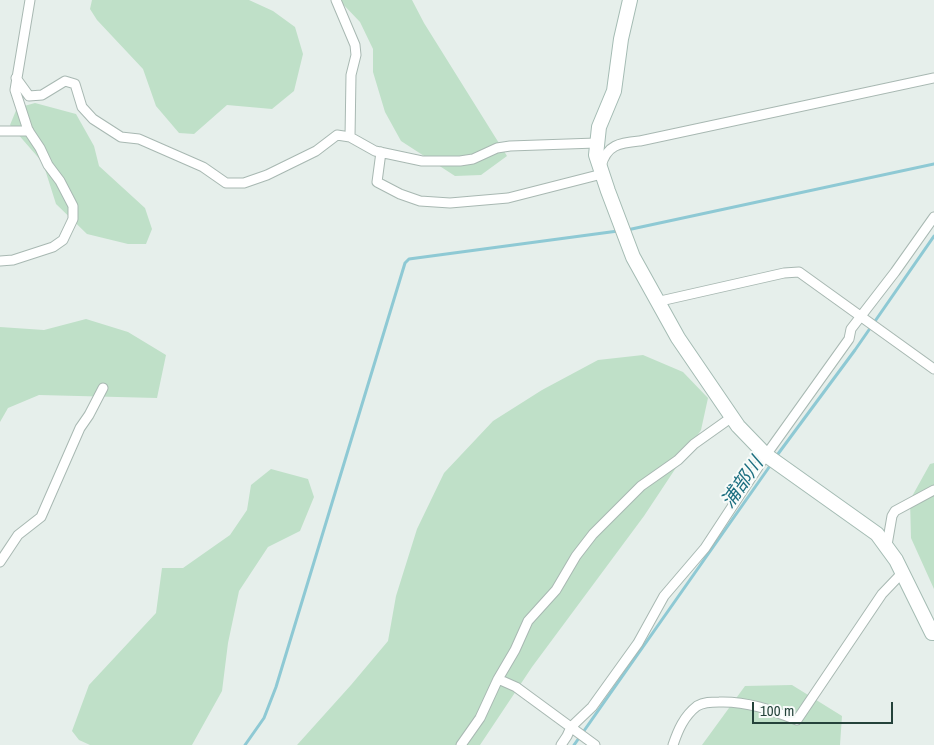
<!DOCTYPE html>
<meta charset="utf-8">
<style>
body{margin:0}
#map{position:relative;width:934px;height:745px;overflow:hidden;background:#e6efeb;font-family:"Archivo Narrow",sans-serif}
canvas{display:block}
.scale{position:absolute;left:752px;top:702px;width:141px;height:22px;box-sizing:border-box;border:2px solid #24423a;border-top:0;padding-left:6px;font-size:15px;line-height:18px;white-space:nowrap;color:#24423a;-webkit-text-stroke:4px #f7fbf9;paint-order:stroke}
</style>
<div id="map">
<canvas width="934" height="745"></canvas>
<div class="scale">100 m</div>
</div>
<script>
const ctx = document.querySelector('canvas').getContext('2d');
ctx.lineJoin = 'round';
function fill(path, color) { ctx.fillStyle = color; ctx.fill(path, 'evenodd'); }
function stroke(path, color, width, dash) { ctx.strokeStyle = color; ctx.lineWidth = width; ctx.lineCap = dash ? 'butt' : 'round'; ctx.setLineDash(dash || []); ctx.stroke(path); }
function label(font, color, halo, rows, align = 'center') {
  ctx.font = font + ' "Archivo Narrow","Noto Sans JP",sans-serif'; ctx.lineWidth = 4; ctx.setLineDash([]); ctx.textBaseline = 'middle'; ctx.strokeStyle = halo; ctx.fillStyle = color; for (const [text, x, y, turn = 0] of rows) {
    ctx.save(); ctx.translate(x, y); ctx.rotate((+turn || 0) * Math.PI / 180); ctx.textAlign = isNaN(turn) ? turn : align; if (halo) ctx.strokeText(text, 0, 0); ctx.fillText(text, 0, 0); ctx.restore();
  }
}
const green = new Path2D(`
 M 92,0 L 249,0 L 273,11 L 295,27 L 303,54 L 294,91 L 272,109 L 227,105 L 194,134 L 179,133 L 156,106 L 143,69 L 97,20 L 90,9 Z
 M 339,0 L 412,0 L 424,23 L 507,156 L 481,175 L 455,176 L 401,141 L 385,112 L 373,72 L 373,49 L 360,22 Z
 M 35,103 L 76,114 L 94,146 L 99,166 L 145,208 L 152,229 L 146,244 L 128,244 L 87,234 L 56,204 L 43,163 L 10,125 L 17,108 Z
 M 86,319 L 128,332 L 166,355 L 157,398 L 39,395 L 8,408 L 0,422 L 0,327 L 44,330 Z
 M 643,355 L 683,372 L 708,398 L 701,430 L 644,516 L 532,667 L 480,745 L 297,745 L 351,685 L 388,641 L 396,596 L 417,529 L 444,473 L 493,421 L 542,390 L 598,360 Z
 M 934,463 L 934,589 L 911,538 L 910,500 L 930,464 Z
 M 271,469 L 308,479 L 314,497 L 300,531 L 268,547 L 239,591 L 228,643 L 222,691 L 192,745 L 90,745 L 79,740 L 72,731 L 89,685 L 156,613 L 162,568 L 183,568 L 230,535 L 247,510 L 251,485 Z
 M 792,685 L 842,716 L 840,745 L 702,745 L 745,686 Z`);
const stream = new Path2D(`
 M 627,230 L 934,164
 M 775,458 L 855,350 L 934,236
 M 245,745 L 264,718 L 276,687 L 405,263 L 409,259 L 618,231
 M 574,745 L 772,463`);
const street = new Path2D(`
 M 336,0 L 355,45 L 356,55 L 351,75 L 350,137
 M 16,78 L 29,96 L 42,95 L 65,81 L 75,84 L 82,107 L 93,119 L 121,137 L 139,139 L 203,167 L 226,183 L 244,183 L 267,175 L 316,151 L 337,135 L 350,137 L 375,151 L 422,161 L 460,161 L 473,159 L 497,148 L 510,146 L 596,143
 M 0,131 L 29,131
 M 381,152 L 377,182 L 400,194 L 420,201 L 450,203 L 508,198 L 602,174
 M 601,166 C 607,144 620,143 640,141 L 934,78
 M 0,261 L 13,260 L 53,247 L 63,240 L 73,219 L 73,206 L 60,181 L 48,165 L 40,148 L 28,130 L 15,90 L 30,0
 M 656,302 L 784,273 L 799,272 L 934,369
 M 887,545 L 892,516 L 895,511 L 934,490
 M 0,562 L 18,535 L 41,517 L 80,428 L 89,415 L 103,388
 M 498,679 L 516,687 L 595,745
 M 461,745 L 480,718 L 498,679 L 515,650 L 528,621 L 556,590 L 576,556 L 593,534 L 641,486 L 678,460 L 694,444 L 732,417
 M 561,745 L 567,736 L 571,727 L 592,707 L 638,643 L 664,596 L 705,548 L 766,455 L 849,339 L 851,329 L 895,272 L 934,217
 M 673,745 C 678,730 684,716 697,706 C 704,702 711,702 719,702 C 747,701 771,710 797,720 L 882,594 L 903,572`);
const secondary = new Path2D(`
 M 630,0 L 621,39 L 614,91 L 599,127 L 596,155 L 608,191 L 633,257 L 678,338 L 738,426 L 766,455 L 877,534 L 896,560 L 932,633 L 934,633`);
const waterNames = [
 ["浦部川",743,483,-55]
];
fill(green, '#bfe0c8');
stroke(stream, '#8ec9d4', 3);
stroke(street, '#a8b8b2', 11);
stroke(secondary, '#a4bbb3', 16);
stroke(street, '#fff', 9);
stroke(secondary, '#fff', 14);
label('italic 19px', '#1c6f80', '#f7fbf9', waterNames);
</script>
